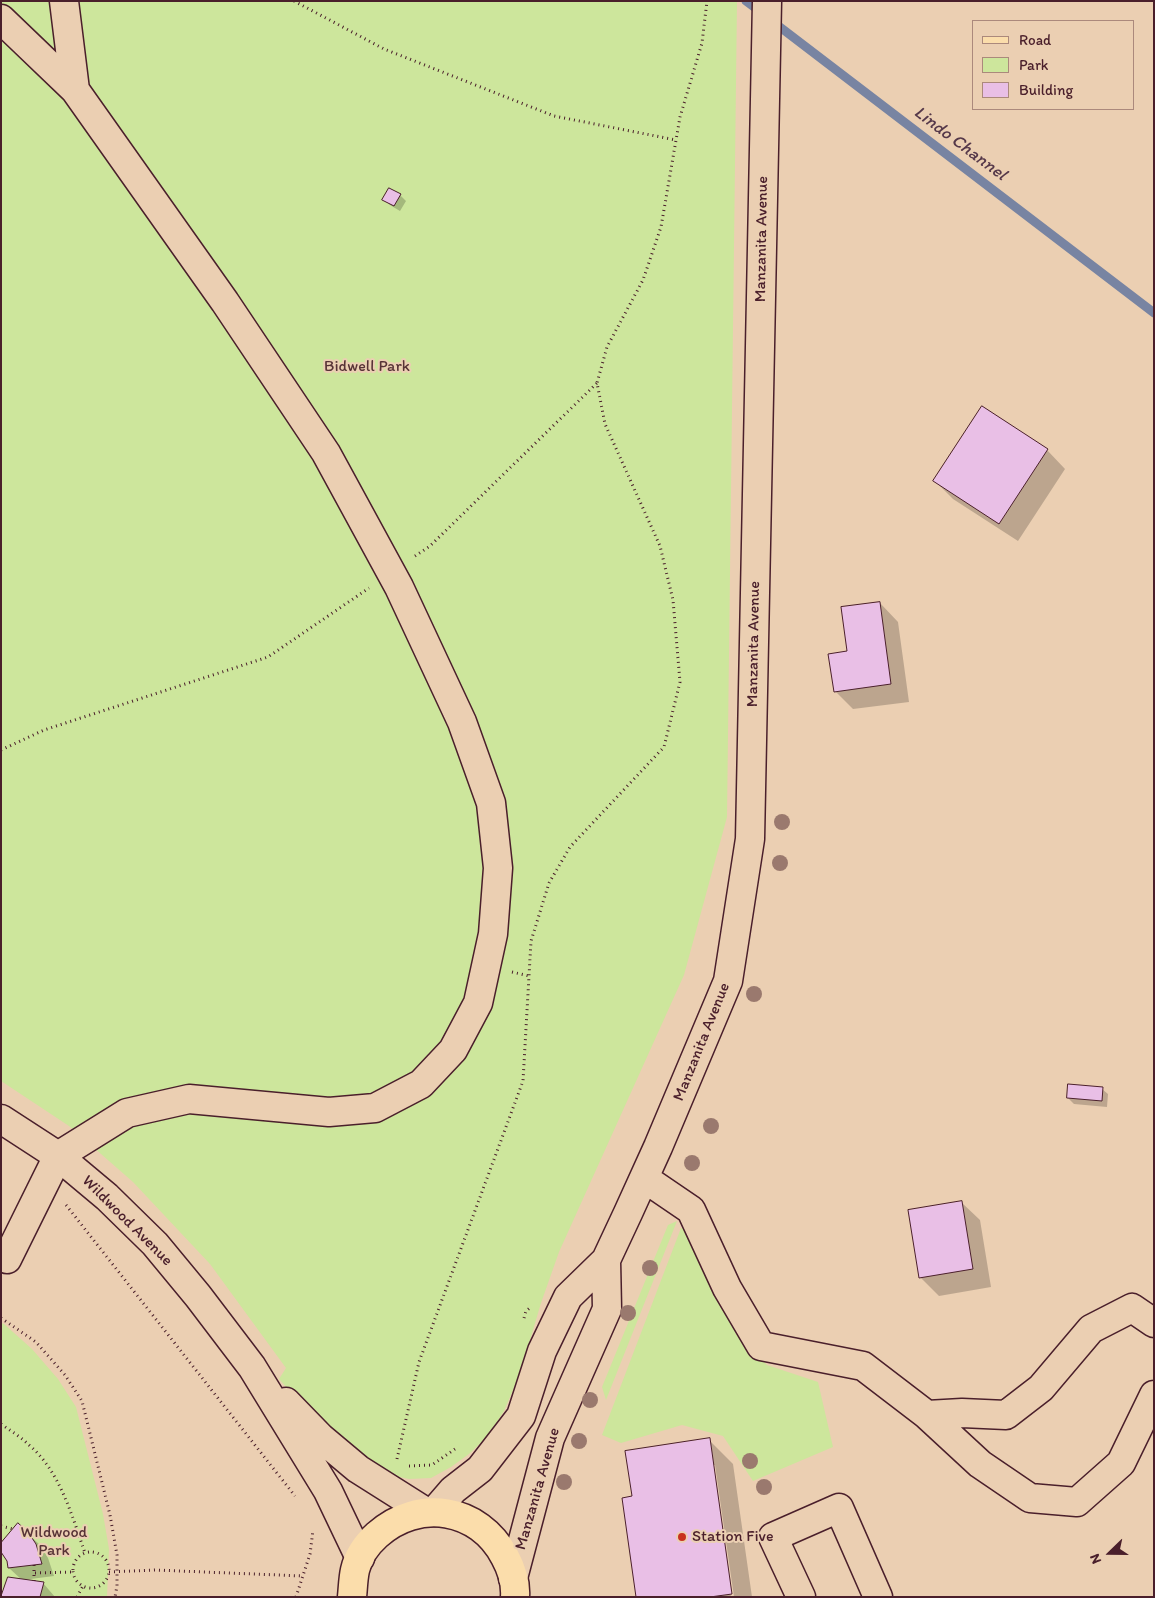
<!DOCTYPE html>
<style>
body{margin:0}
#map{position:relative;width:1155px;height:1598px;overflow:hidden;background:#ebcfb2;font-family:Itim,sans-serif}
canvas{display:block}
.frame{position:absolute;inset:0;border:2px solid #4a1f2b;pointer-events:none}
.legend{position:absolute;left:972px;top:20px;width:162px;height:90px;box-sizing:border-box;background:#ebcfb2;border:1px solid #ab897c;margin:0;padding:6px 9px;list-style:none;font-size:15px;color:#4a1f2b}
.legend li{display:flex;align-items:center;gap:10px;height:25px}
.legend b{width:25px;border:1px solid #ab897c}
.north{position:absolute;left:1085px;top:1528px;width:50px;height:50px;-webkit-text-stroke:4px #ebcfb2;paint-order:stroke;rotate:248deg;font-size:14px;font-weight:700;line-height:20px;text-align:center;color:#4a1f2b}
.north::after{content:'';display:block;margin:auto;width:18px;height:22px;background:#4a1f2b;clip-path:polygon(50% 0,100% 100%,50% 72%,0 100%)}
</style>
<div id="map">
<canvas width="1155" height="1598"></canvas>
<div class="frame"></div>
<ul class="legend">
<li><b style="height:6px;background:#fbddab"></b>Road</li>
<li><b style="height:14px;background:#cde69c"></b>Park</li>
<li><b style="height:14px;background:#e9bfe6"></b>Building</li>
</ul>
<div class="north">N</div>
</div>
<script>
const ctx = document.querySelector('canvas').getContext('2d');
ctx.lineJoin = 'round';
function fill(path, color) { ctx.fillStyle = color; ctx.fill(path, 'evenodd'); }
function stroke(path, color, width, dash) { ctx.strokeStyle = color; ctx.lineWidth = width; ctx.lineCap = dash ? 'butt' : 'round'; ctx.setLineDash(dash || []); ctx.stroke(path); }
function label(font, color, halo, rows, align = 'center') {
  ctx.font = font + ' Itim,sans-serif'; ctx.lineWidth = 4; ctx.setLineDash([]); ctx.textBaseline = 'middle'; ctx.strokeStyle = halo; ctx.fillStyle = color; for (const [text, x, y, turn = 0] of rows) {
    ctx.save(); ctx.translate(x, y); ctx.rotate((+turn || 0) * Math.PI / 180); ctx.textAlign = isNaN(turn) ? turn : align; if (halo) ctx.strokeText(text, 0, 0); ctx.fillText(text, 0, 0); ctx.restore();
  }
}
const green = new Path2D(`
 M 1,1 L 737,1 L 727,817 L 684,975 L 559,1252 L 541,1303 L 520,1374 L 504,1411 L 488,1436 L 469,1454 L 451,1467 L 431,1478 L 409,1479 L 380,1473 L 322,1428 L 279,1379 L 286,1368 L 210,1264 L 133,1182 L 69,1126 L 1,1081 Z
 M 677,1221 L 606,1400 L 602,1387 L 668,1225 Z
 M 681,1228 L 691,1230 L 707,1256 L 736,1334 L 767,1365 L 818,1382 L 833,1447 L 753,1481 L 723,1436 L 682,1425 L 621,1443 L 602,1435 Z
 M 1,1323 L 4,1324 L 32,1349 L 58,1379 L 76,1407 L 103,1514 L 109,1549 L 107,1597 L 1,1597 Z`);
const shadow = new Path2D(`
 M 400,195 L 406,201 L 400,211 L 390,205 L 384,199 Z
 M 1047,450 L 1065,469 L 1018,541 L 953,499 L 935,481 Z
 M 880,603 L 898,622 L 909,702 L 853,709 L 835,691 L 849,652 Z
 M 1102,1089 L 1108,1094 L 1107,1107 L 1074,1104 L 1068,1098 Z
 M 961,1202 L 980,1220 L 991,1287 L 939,1296 L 920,1277 Z
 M 709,1440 L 733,1464 L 752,1597 L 734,1597 L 715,1465 L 712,1465 L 731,1597 L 638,1597 L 633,1497 Z
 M 27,1533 L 40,1545 L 48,1558 L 54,1576 L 23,1580 L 43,1583 L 55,1597 L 1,1597 L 22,1580 L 9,1568 Z`);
const stream = new Path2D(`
 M 746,1 L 762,13
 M 772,21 L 1154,313`);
const building = new Path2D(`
 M 389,188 L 401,194 L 394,206 L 382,200 Z
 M 982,406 L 1048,449 L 999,524 L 933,481 Z
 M 880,602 L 891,684 L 834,692 L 828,654 L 847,651 L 841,607 Z
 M 1068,1084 L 1103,1087 L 1102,1101 L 1067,1098 Z
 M 962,1201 L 973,1269 L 919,1278 L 908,1210 Z
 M 710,1438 L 732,1594 L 710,1597 L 636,1597 L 622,1498 L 632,1496 L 625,1451 Z
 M 18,1523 L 28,1532 L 36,1544 L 42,1564 L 8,1568 L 7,1561 L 1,1552 L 1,1543 Z
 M 8,1577 L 44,1582 L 40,1597 L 1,1597 Z`);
const path = new Path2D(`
 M 294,1 L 384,49 L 554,116 L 676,140
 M 415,556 L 430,546 L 597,383
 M 1,750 L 44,730 L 268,657 L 369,588
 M 512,972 L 529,976
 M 66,1205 L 295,1496
 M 1,1318 L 36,1342 L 65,1375 L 82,1401 L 110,1515 L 117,1555 L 117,1586 L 115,1597
 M 524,1318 L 526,1311 L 531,1307
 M 1,1424 C 11,1431 21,1437 29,1445 C 60,1471 72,1516 85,1553
 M 397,1459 L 419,1362 L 523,1081 L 531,941 L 549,883 L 570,847 L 664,747 L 680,682 L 673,600 L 660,546 L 605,424 L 597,383 L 607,347 L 643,280 L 661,227 L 680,117 L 702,43 L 707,1
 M 409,1466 L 432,1465 L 455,1449
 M 1,1526 L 13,1529
 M73 1570a18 18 0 1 1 36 0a18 18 0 1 1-36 0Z
 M 34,1565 L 34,1581
 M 109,1572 L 155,1570 L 303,1576
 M 35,1573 L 73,1572
 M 77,1597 L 83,1586
 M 296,1597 L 310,1554 L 313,1530`);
const minor = new Path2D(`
 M 64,1 L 75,90
 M 1,19 L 75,90 L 225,302 L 326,453 L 399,587 L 462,722 L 491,803 L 498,868 L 493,934 L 478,1003 L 453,1050 L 421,1084 L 375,1108 L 329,1112 L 189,1099 L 127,1113 L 58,1156 L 7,1259
 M 1,1119 L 58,1156 L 107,1197 L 155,1244 L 198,1296 L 252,1367 L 328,1491 L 360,1558
 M 644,1178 L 691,1210 L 727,1288 L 761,1346 L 863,1366 L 927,1415 L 980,1464 L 1030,1498 L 1077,1502 L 1121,1463 L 1154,1395
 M 286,1402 L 321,1438 L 358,1469 L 426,1512
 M 927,1415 L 962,1413 L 1006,1415 L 1041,1388 L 1091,1329 L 1132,1308 L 1154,1323
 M 434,1512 L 453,1490 L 480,1469 L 521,1416 L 542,1351 L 568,1297 L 606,1260 L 628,1213 L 658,1147 L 728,981 L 750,839 L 767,1
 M 513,1578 L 550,1438 L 607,1309 L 606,1260
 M 801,1597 L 773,1537 L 839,1508 L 878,1597`);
const major = new Path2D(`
 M 352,1597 C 353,1588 353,1579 355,1570 C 358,1557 367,1544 377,1535 C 418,1498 479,1507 505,1557 C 511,1568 516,1583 515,1597`);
const trees = [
 [782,822],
 [780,863],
 [754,994],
 [711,1126],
 [692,1163],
 [650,1268],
 [628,1313],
 [590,1400],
 [579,1441],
 [750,1461],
 [564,1482],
 [764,1487]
];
const markers = [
 [682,1537,5,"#c8321e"]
];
const streetNames = [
 ["Manzanita Avenue",762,239,-89],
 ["Manzanita Avenue",754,644,-89],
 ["Manzanita Avenue",702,1042,-68],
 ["Wildwood Avenue",127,1221,45],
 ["Manzanita Avenue",538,1489,-74]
];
const parkNames = [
 ["Bidwell Park",367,367],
 ["Wildwood",54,1533],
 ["Park",54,1551]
];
const poiNames = [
 ["Station Five",692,1537]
];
const waterNames = [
 ["Lindo Channel",960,144,37]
];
fill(green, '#cde69c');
fill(shadow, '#0003');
stroke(stream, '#7884a2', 9);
fill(building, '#e9bfe6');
stroke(building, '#4a1f2b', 1);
stroke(minor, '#4a1f2b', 31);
stroke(major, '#4a1f2b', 31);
stroke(path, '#4a1f2b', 3, [1, 4]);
stroke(minor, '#ebcfb2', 28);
stroke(major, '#fbddab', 28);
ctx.fillStyle = '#9a796e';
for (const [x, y] of trees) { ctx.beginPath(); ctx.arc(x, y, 8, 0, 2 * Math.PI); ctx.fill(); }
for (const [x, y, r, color] of markers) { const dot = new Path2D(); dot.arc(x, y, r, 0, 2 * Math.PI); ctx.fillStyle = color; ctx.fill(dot); stroke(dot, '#ebcfb2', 2); }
label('16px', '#4a1f2b', '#ebcfb2', streetNames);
label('16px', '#573336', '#ebcfb2', parkNames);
label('16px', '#4a1f2b', '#ebcfb2', poiNames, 'left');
label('italic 18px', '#553849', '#ebcfb2', waterNames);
</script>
